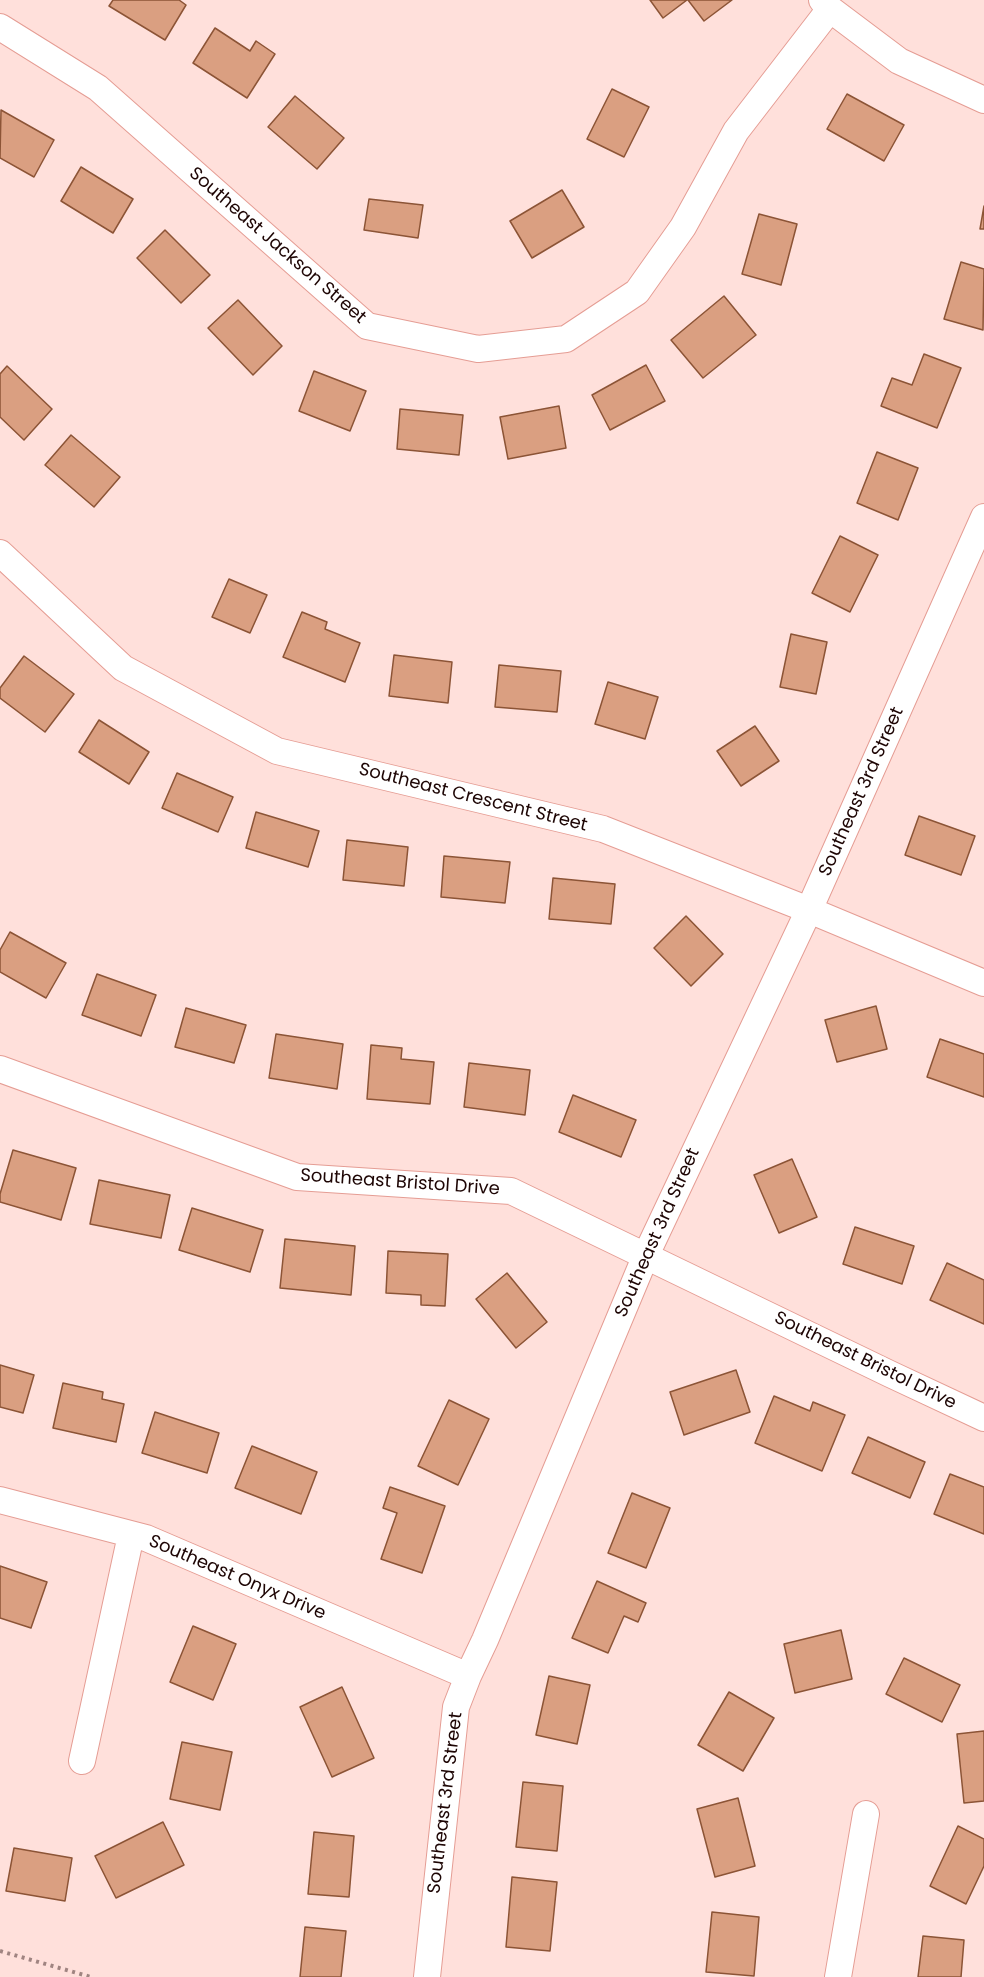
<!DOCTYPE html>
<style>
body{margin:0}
canvas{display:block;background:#ffe0db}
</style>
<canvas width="984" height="1977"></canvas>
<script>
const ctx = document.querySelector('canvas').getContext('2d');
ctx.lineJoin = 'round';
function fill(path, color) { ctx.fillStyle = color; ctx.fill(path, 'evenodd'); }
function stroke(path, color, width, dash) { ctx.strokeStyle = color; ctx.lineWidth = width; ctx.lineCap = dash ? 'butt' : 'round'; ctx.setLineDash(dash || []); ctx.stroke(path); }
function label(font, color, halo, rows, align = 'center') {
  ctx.font = font + ' Poppins,sans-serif'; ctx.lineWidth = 6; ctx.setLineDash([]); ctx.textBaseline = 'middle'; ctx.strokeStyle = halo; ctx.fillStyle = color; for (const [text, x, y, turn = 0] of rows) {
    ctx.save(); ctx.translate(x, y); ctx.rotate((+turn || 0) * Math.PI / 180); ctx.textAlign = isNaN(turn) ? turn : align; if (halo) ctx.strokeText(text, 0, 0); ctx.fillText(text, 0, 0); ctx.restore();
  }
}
const building = new Path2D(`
 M 113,0 L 179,0 L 186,5 L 165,40 L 109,6 Z
 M 650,0 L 687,0 L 663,18 Z
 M 688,0 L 732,0 L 704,21 Z
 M 215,28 L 250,51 L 256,41 L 275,54 L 247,98 L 193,63 Z
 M 612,89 L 649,107 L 624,157 L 587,139 Z
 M 847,94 L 904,125 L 884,161 L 827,129 Z
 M 295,96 L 344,138 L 317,169 L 268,127 Z
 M 1,110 L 54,140 L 34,177 L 0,158 Z
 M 81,167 L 133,199 L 113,233 L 61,201 Z
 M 562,190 L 584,227 L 532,258 L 510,221 Z
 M 369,199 L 423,205 L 418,238 L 364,230 Z
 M 984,206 L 984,229 L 980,229 Z
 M 759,214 L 797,224 L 781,285 L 742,274 Z
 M 165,230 L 210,275 L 181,303 L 137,258 Z
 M 961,262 L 984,269 L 983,330 L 944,319 Z
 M 724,296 L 756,335 L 703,378 L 671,340 Z
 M 238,300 L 282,346 L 253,375 L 208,328 Z
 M 924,354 L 961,368 L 937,428 L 881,406 L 892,378 L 912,385 Z
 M 646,365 L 665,401 L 610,430 L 592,395 Z
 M 7,366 L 52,409 L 24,440 L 0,417 L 0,374 Z
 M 314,371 L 366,391 L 350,431 L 299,411 Z
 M 559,406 L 566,448 L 508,459 L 500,417 Z
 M 400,409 L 463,415 L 459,455 L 397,449 Z
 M 71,435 L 120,477 L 94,507 L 45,465 Z
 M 877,452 L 918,468 L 898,520 L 857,503 Z
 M 840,536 L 878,555 L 850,612 L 812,593 Z
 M 229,579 L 267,595 L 250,633 L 212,617 Z
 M 302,612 L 327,622 L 325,629 L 360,643 L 345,682 L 283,657 Z
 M 791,634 L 827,642 L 816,694 L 780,687 Z
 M 394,655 L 452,662 L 448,703 L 389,696 Z
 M 24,656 L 74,694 L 45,732 L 0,698 L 0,688 Z
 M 499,665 L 561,671 L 557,712 L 495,707 Z
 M 608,682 L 658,697 L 645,739 L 595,724 Z
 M 99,720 L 149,752 L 129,784 L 79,752 Z
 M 755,726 L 779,761 L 741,786 L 717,751 Z
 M 177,773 L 233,797 L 218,832 L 162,808 Z
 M 256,812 L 319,831 L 308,867 L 246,848 Z
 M 919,816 L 975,836 L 961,875 L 905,855 Z
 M 347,840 L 408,847 L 404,886 L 343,880 Z
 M 444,856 L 510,862 L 505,903 L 441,897 Z
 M 553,878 L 615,884 L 611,924 L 549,919 Z
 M 686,916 L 723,954 L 691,986 L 654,948 Z
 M 10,932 L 66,963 L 46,998 L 0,972 L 0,950 Z
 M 97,974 L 156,995 L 141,1036 L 82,1015 Z
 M 876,1006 L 887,1049 L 837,1062 L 825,1020 Z
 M 186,1008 L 246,1025 L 234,1063 L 175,1047 Z
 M 276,1034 L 343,1044 L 337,1089 L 269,1078 Z
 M 940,1039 L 984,1054 L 984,1097 L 927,1077 Z
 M 371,1045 L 402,1048 L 401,1059 L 434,1062 L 430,1104 L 367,1099 Z
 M 469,1063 L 530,1070 L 525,1115 L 464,1107 Z
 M 573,1095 L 636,1120 L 621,1157 L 559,1132 Z
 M 13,1150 L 76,1168 L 61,1220 L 0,1202 L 0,1194 Z
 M 792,1159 L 817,1217 L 779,1233 L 754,1175 Z
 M 99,1180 L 170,1195 L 161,1238 L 90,1224 Z
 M 192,1208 L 263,1230 L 250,1272 L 179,1250 Z
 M 855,1227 L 914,1246 L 902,1284 L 843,1264 Z
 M 285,1239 L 355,1246 L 351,1295 L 280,1288 Z
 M 388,1251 L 448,1254 L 445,1306 L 421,1305 L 421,1295 L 386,1293 Z
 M 947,1263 L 984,1280 L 984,1324 L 930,1300 Z
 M 507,1273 L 547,1322 L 516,1348 L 476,1299 Z
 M 0,1365 L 34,1375 L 23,1413 L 0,1407 Z
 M 736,1370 L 750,1412 L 684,1435 L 670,1392 Z
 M 63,1383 L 103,1392 L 102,1399 L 124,1404 L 116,1442 L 53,1428 Z
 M 774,1396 L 810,1411 L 813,1402 L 845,1415 L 822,1471 L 755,1443 Z
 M 449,1400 L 489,1419 L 458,1485 L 418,1466 Z
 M 155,1412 L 219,1433 L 207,1473 L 142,1453 Z
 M 868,1437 L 925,1462 L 910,1498 L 852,1473 Z
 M 252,1446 L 317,1472 L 301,1514 L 235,1488 Z
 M 950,1474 L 984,1487 L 984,1534 L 934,1514 Z
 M 390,1487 L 445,1506 L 422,1573 L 381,1559 L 397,1513 L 383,1508 Z
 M 632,1493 L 670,1508 L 646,1568 L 608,1553 Z
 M 0,1566 L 47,1582 L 31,1628 L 0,1618 Z
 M 597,1581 L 646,1603 L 638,1622 L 624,1616 L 608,1653 L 572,1638 Z
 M 193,1626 L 236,1644 L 213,1700 L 170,1682 Z
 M 841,1630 L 852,1679 L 795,1693 L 784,1644 Z
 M 904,1658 L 960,1685 L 942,1722 L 886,1694 Z
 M 549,1676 L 590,1685 L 577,1744 L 536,1735 Z
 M 342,1687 L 374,1758 L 332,1777 L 300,1707 Z
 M 729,1692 L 774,1718 L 743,1771 L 698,1745 Z
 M 984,1731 L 984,1801 L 964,1803 L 957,1734 Z
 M 182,1742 L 232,1752 L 220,1810 L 170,1799 Z
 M 523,1782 L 563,1786 L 557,1851 L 516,1847 Z
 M 738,1798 L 755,1866 L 715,1877 L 697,1809 Z
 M 163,1822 L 184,1865 L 116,1898 L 95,1856 Z
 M 958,1826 L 984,1839 L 984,1866 L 966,1904 L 930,1886 Z
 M 314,1832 L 354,1836 L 349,1897 L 308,1894 Z
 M 14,1848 L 72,1858 L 65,1901 L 6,1891 Z
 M 512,1877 L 557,1882 L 550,1951 L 506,1947 Z
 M 712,1912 L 759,1917 L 754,1976 L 706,1972 Z
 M 305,1927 L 346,1931 L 341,1977 L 300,1977 Z
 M 923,1936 L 964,1940 L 961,1977 L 918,1977 Z`);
const path = new Path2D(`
 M 0,1951 L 91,1977`);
const minor = new Path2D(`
 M 822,0 L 830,9 L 899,61 L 984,100
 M 0,27 L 98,88 L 367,326 L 478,349 L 566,339 L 637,292 L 683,227 L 736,131 L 830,9
 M 0,553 L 123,668 L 277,751 L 603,829 L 809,910 L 984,983
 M 0,1069 L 297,1177 L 511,1191 L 890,1374 L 984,1418
 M 0,1500 L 146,1538 L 468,1676
 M 82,1761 L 131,1535
 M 427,1977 L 456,1707 L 468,1676 L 485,1640 L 646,1255 L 809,910 L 984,517
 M 838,1977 L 866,1814`);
const streetNames = [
 ["Southeast Jackson Street",277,246,41],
 ["Southeast 3rd Street",862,792,-66],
 ["Southeast Crescent Street",473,798,14],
 ["Southeast Bristol Drive",400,1183,4],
 ["Southeast 3rd Street",658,1233,-66],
 ["Southeast Bristol Drive",865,1361,26],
 ["Southeast Onyx Drive",237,1578,23],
 ["Southeast 3rd Street",446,1803,-83]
];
fill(building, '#da9f81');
stroke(building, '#8c5436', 1.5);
stroke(minor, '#e59d94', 28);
stroke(path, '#a08481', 4, [3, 4.5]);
stroke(minor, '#fff', 26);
label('18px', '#1d0504', '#fff', streetNames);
</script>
